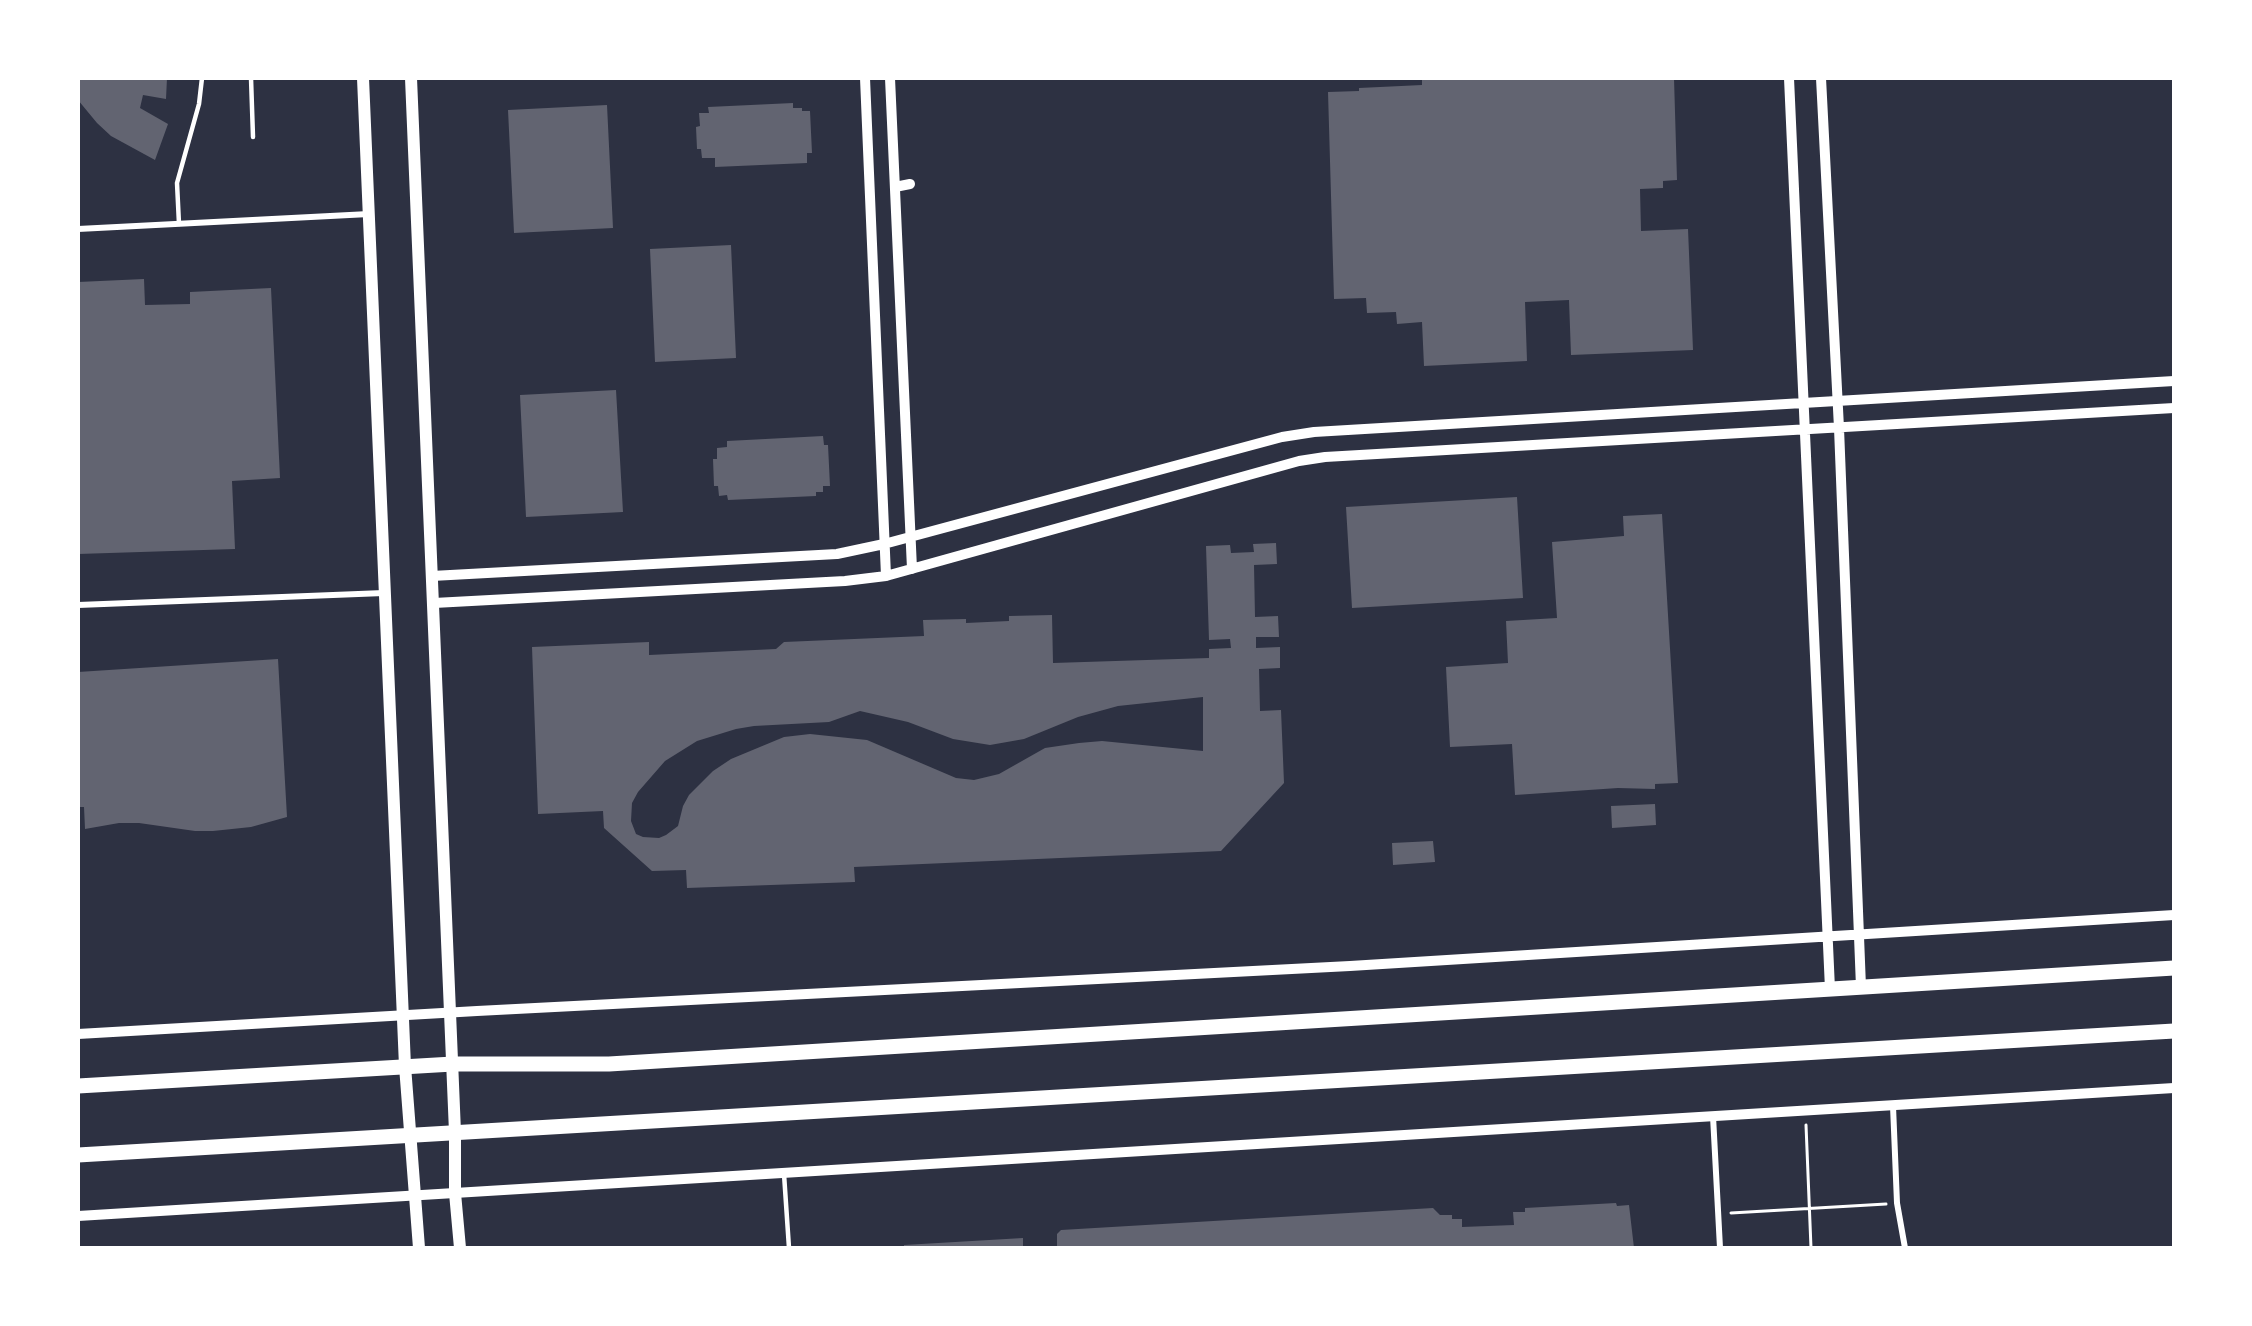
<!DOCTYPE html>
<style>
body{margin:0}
#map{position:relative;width:2252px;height:1326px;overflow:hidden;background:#2d3142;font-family:"Source Sans 3",sans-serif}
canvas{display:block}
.frame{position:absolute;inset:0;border:80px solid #fff;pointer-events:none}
</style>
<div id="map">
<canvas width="2252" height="1326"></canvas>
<div class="frame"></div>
</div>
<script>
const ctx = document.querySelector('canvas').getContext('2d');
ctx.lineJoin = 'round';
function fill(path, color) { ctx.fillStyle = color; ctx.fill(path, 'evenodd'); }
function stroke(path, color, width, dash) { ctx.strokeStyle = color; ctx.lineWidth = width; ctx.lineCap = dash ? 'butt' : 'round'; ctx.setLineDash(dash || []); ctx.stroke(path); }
const building = new Path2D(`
 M 78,78 L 167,78 L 166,99 L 143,95 L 140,108 L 168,124 L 155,160 L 111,136 L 97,123 L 78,100 Z
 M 1422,78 L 1674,78 L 1677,180 L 1663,181 L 1663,188 L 1640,189 L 1641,231 L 1688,229 L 1693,350 L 1571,355 L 1569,300 L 1525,302 L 1527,361 L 1424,366 L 1422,322 L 1397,324 L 1396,312 L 1367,313 L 1366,298 L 1334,299 L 1328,92 L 1359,91 L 1359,88 L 1422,85 Z
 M 793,103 L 793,108 L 802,108 L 802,111 L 810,111 L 812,153 L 807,153 L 807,163 L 715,167 L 715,158 L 702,158 L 701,149 L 697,149 L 696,127 L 700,126 L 699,113 L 709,113 L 708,107 Z
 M 607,105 L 613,228 L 514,233 L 508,110 Z
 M 731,245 L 736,358 L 655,362 L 650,249 Z
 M 144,279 L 145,305 L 190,304 L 190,292 L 271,288 L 280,478 L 232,481 L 235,549 L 78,554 L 78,282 Z
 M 616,390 L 623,512 L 526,517 L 520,395 Z
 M 823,436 L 824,445 L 828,445 L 830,486 L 823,486 L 823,492 L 816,492 L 816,496 L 728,500 L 727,495 L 719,496 L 718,486 L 714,486 L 713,459 L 717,459 L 717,448 L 727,447 L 727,441 Z
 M 1517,497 L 1523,598 L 1352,608 L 1346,507 Z
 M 1662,514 L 1678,783 L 1655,784 L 1655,789 L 1618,788 L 1515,795 L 1512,744 L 1450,747 L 1446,667 L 1508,663 L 1506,621 L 1557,618 L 1552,542 L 1624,536 L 1623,516 Z
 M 1276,543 L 1277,564 L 1254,565 L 1255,617 L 1278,616 L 1279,637 L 1256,637 L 1256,648 L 1280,647 L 1280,668 L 1259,669 L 1260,711 L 1281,710 L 1284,783 L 1221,851 L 854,867 L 855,882 L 687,888 L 686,870 L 652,871 L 604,828 L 603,811 L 538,814 L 532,647 L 649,642 L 649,655 L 776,649 L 784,642 L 924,636 L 923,620 L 966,619 L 966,623 L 1009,621 L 1009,616 L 1052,615 L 1053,663 L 1209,658 L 1209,649 L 1231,648 L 1230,639 L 1209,640 L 1206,546 L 1230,545 L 1231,553 L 1254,552 L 1253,544 ZM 1203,697 L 1203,751 L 1102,741 L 1079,743 L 1045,748 L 999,774 L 974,780 L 956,778 L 867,740 L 810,734 L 784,737 L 731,759 L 713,771 L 689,795 L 683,806 L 678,826 L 666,835 L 659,838 L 643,837 L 636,834 L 631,821 L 632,803 L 638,792 L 665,761 L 697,741 L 736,729 L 754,726 L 829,722 L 860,711 L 908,722 L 953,739 L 990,745 L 1024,739 L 1078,717 L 1118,706 Z
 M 278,659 L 287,817 L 251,827 L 213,831 L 195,831 L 139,823 L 119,823 L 85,829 L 84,807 L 78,807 L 78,672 Z
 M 1655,804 L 1656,825 L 1612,828 L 1611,806 Z
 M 1433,841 L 1435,862 L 1393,865 L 1392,843 Z
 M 1616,1203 L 1617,1206 L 1629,1205 L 1634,1248 L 1057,1248 L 1057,1234 L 1061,1230 L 1433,1208 L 1440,1215 L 1452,1215 L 1452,1219 L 1462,1219 L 1462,1227 L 1514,1225 L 1513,1212 L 1525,1212 L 1525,1208 Z
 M 1023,1238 L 1023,1248 L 904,1248 L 904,1245 Z`);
const path = new Path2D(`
 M 1806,1125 L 1811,1248
 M 1731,1213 L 1886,1204`);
const service = new Path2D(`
 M 251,78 L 253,137
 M 179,224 L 177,183 L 199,104 L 202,78
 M 784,1174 L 789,1248`);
const minor = new Path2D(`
 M 78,229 L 369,214
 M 78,605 L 384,593
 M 1893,1106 L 1897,1203 L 1905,1248
 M 1713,1116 L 1720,1248`);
const tertiary = new Path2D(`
 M 865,78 L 886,576
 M 890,78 L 912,569
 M 1789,78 L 1830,989
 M 1821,78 L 1839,428 L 1861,987
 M 895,187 L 910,184
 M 432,576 L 837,554 L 884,544 L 1282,437 L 1314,432 L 2174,381
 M 434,603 L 845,581 L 886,576 L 1299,461 L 1325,457 L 2174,408
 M 78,1034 L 477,1011 L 1350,966 L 2174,915
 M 78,1216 L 2174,1088`);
const secondary = new Path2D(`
 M 363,78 L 405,1066 L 419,1248
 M 411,78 L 455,1132 L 455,1193 L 460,1248`);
const primary = new Path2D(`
 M 78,1086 L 453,1064 L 609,1064 L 2174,968
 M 78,1155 L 2174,1031`);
fill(building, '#626471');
stroke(path, '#fff', 3);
stroke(service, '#fff', 4.5);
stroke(minor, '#fff', 6);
stroke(tertiary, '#fff', 10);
stroke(secondary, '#fff', 12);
stroke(primary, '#fff', 15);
</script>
